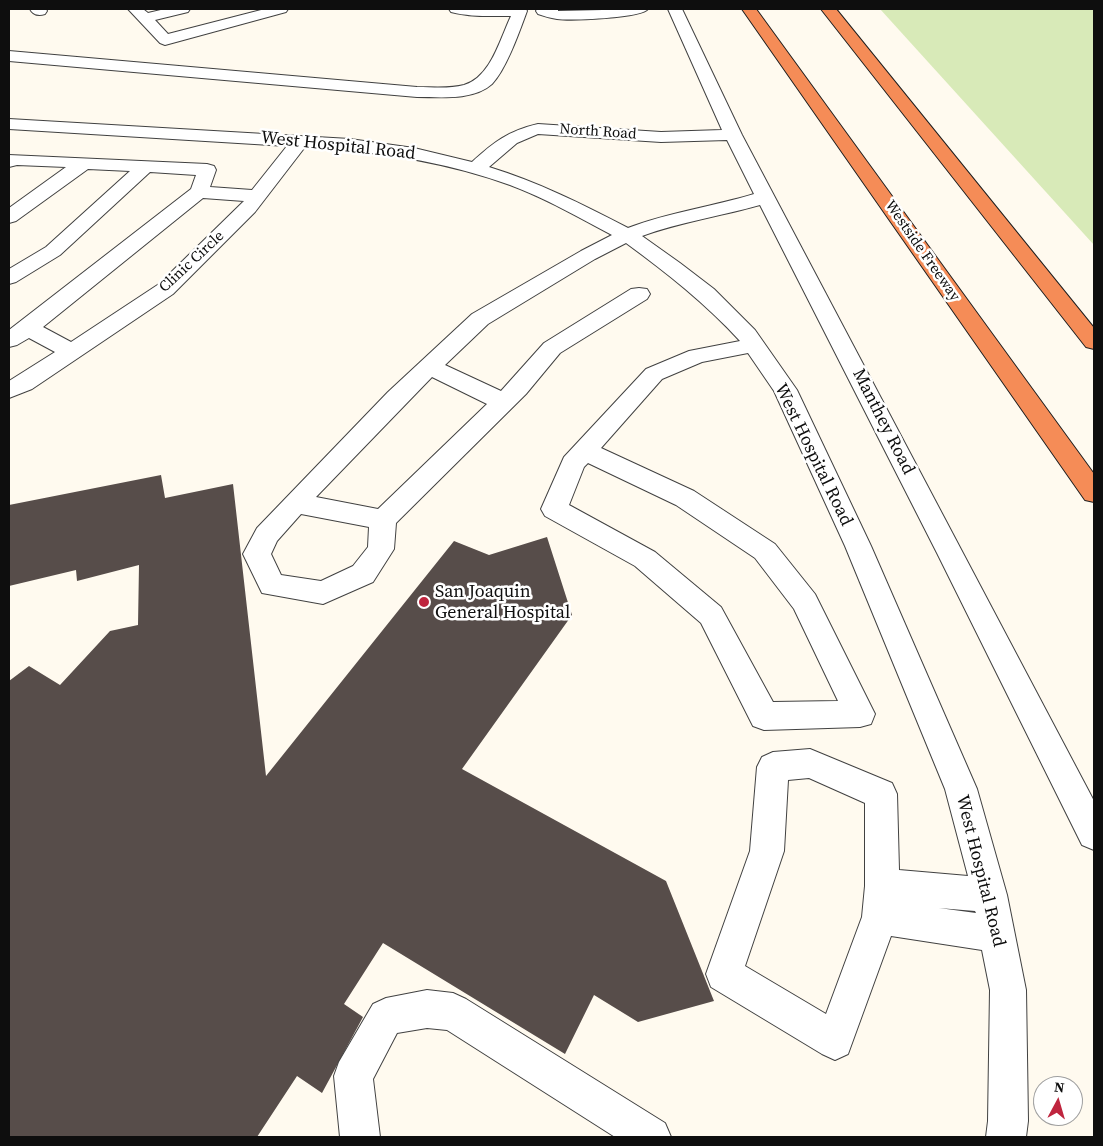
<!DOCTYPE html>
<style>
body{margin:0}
#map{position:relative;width:1103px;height:1146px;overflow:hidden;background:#fffaef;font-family:"Source Serif 4",serif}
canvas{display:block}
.frame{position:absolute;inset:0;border:10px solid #0e0e0e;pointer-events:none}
.north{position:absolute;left:1033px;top:1076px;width:50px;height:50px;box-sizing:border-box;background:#fff;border:1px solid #9f9f9f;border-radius:50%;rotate:6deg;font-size:14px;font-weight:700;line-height:20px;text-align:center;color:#0e0e0e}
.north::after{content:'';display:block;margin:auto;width:18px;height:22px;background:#bf253e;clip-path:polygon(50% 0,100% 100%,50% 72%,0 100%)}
</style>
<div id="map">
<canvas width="1103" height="1146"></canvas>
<div class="frame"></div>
<div class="north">N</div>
</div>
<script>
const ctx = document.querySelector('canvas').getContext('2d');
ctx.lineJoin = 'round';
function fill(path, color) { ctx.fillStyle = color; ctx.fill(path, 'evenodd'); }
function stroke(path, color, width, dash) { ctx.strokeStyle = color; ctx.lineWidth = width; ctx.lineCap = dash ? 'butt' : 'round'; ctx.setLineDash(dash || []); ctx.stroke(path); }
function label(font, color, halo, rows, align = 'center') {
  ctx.font = font + ' "Source Serif 4",serif'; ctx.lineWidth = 5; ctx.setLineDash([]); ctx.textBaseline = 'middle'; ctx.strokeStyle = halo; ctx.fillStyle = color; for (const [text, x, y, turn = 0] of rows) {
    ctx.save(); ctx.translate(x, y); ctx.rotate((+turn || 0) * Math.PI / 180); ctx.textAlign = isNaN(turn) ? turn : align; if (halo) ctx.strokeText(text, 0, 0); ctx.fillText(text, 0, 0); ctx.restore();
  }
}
const green = new Path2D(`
 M 880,9 L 1094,9 L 1094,245 Z`);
const building = new Path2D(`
 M 161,475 L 165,498 L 233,484 L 266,776 L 454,541 L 489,555 L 547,537 L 572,615 L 462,769 L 666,881 L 714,1001 L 638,1022 L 594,995 L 565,1054 L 383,943 L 344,1004 L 363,1017 L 322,1093 L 297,1076 L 257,1137 L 9,1137 L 9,681 L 29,666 L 60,685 L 110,631 L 138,625 L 139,565 L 77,581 L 76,570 L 9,586 L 9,505 Z`);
const minor = new Path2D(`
 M 30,9 L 46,9 L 47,11 L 45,14 C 39,16 33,15 30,9 Z
 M 128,9 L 143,9 L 148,13 L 165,9 L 190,9 L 188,12 L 155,20 L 168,34 L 265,9 L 288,9 L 286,12 L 165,45 L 160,43 Z
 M 449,9 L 526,9 L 527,11 C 520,30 506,70 492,84 C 473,101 440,97 417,97 L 9,61 L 9,51 L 417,87 C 432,87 449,89 464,85 C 491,77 500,39 511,16 C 490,16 470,17 451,12 Z
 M 537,9 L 558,9 L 558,11 L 648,9 C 642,18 570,21 557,19 C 550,18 544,16 538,14 L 536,11 Z
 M 668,9 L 682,9 L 742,135 L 1094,801 L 1094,850 L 1082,845 L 937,553 L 760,205 C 721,216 680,222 642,236 L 680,263 L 714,289 L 755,330 L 797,390 L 871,546 L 977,789 L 1007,895 L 1026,990 L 1028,1121 L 1026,1137 L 986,1137 L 988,1121 L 990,990 L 982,950 L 891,936 L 848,1054 L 835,1060 L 822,1054 L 711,987 L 706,974 L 750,851 L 757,767 L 762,757 L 773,752 L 810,749 L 892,783 L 897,794 L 899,870 L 968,876 L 945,789 L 845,546 L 774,391 L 748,353 L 702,362 L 662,379 L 601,448 L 694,491 L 775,544 L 815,594 L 875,714 L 871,724 L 860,727 L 764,730 L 753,726 L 701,623 L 635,566 L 545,516 L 541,509 L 564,457 L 646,369 L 689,351 L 740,341 C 705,303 667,273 626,243 L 595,259 L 488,324 L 445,365 L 501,391 L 544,343 L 631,289 L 639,288 L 647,289 L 650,294 L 647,299 L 560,353 L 526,394 L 396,523 L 394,549 L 373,582 L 323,604 L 262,593 L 243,554 L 257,528 L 388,392 L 472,314 L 581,251 L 612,235 C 578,217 545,198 510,185 C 444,161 374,151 305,147 L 255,212 L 173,294 L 32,389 L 9,398 L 9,381 L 55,352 L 29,338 L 17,345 L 9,347 L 9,330 L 191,189 L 196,175 L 150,172 L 60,255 L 16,282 L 9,284 L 9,269 L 46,247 L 130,171 L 88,169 L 16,221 L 9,223 L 9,208 L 66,167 L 17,165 L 9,167 L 9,155 L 207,164 L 214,166 L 216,170 L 210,187 L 252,190 L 287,146 L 9,129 L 9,119 L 350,139 L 414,148 L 472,162 C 494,142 508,131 538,124 L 661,132 L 722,130 ZM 538,134 L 661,142 L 727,140 L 754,194 C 712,207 669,212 628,228 C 582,204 538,182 489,167 L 517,143 ZM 203,198 L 244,201 L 159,284 L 71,342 L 43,327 ZM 432,377 L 487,404 L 378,509 L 316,497 ZM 588,463 L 676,505 L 755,558 L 794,609 L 838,701 L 773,702 L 721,607 L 655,552 L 569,505 L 584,467 ZM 301,514 L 369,527 L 368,547 L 353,566 L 321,581 L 281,575 L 271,554 L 277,541 ZM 809,778 L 865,803 L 865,886 L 862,917 L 826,1014 L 745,966 L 784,851 L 788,780 ZM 939,908 L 975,911 L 976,913 Z
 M 427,990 L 453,993 L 466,999 L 665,1123 L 671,1137 L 615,1137 L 447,1030 L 427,1028 L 397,1033 L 373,1079 L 380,1137 L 340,1137 L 334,1076 L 339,1062 L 373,1004 L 386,998 Z`);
const highway = new Path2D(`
 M 742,9 L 756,9 L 1094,474 L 1094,502 L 1085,500 Z
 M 821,9 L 836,9 L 1094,328 L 1094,349 L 1086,347 Z`);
const markers = [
 [424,602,6,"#bf253e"]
];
const farStreetnames = [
 ["North Road",598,132,4],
 ["Westside Freeway",922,251,55],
 ["Clinic Circle",192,262,-43]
];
const streetNames = [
 ["West Hospital Road",338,146,6],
 ["Manthey Road",883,422,63],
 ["West Hospital Road",813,455,64],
 ["West Hospital Road",980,871,76]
];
const poiNames = [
 ["San Joaquin",435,592],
 ["General Hospital",435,613]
];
fill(green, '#d8eab8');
fill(building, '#574d4a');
stroke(minor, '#414141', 2);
stroke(highway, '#1f1f1f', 2);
fill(minor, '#fff');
fill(highway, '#f58c57');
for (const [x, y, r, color] of markers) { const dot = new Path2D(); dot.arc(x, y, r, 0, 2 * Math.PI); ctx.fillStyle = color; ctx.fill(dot); stroke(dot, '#fff', 2); }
label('15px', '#0e0e0e', '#fff', farStreetnames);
label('18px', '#0e0e0e', '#fff', streetNames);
label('18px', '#0e0e0e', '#fff', poiNames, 'left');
</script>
